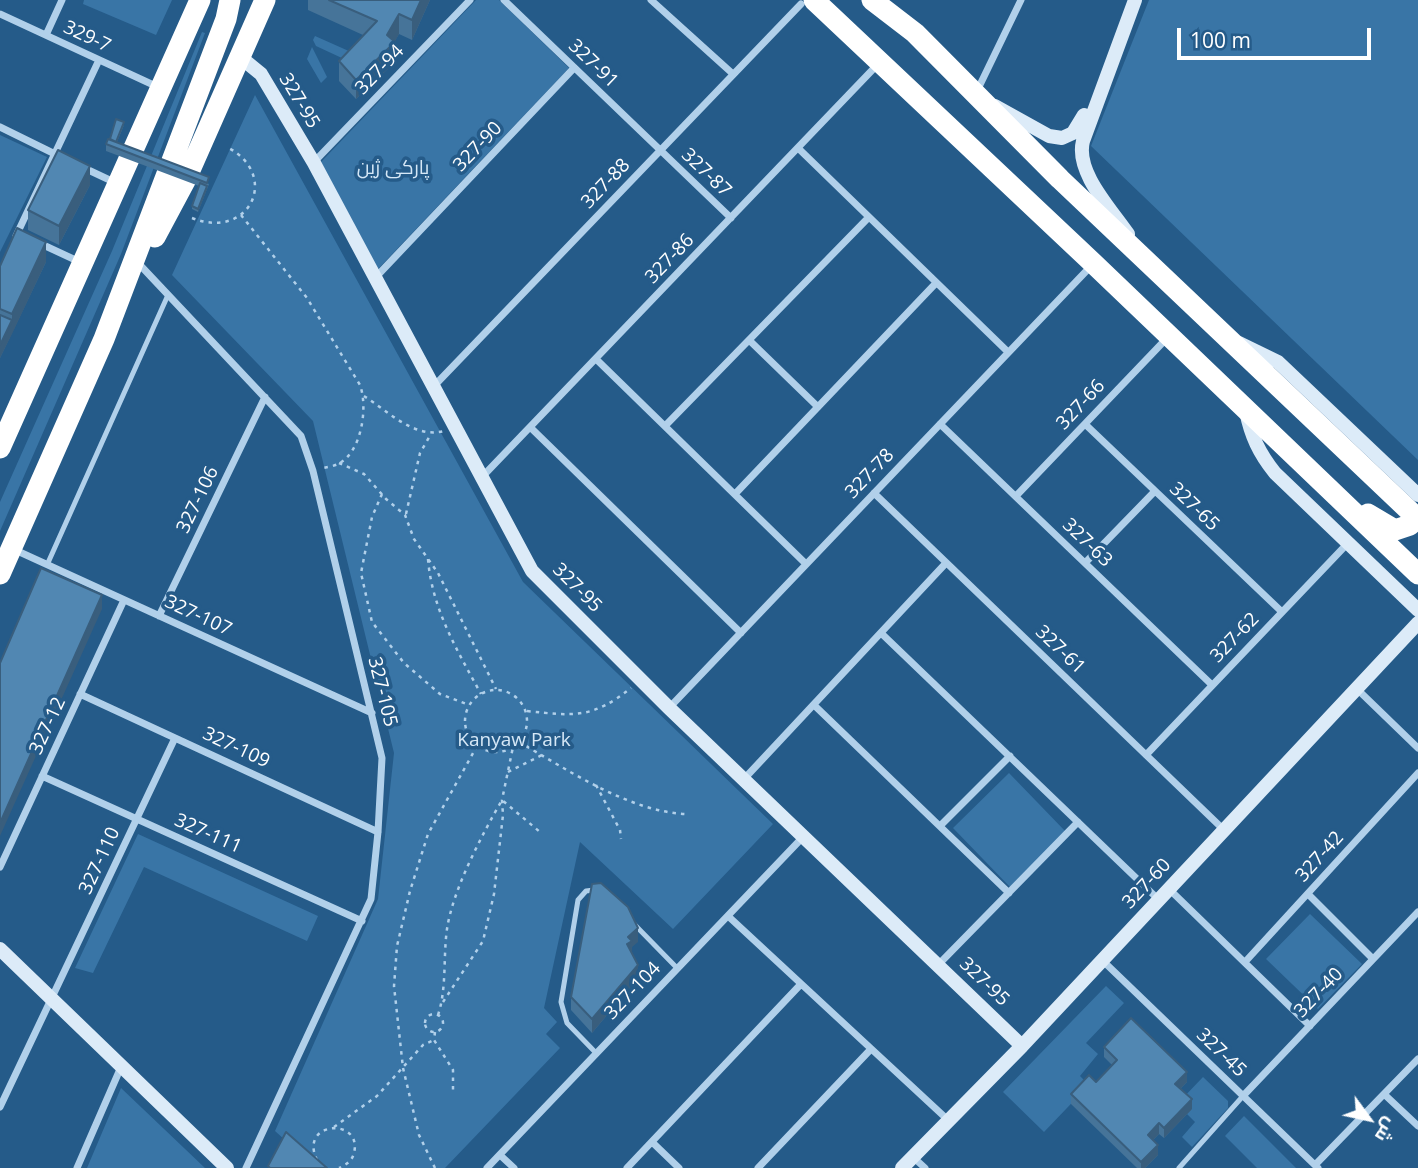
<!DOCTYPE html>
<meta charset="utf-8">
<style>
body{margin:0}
#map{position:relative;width:1418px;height:1168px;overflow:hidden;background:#255b89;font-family:"Open Sans",Cairo,sans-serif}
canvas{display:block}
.north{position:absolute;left:1334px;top:1084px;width:70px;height:70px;-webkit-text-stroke:5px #255b89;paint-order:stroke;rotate:123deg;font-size:19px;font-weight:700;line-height:28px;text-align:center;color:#fff}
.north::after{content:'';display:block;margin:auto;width:24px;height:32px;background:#fff;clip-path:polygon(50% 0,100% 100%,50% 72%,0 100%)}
.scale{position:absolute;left:1177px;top:28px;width:194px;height:32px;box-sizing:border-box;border:4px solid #fff;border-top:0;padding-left:9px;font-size:21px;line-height:24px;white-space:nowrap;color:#fff;-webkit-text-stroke:5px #255b89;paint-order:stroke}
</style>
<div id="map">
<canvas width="1418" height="1168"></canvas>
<div class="north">ش</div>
<div class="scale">100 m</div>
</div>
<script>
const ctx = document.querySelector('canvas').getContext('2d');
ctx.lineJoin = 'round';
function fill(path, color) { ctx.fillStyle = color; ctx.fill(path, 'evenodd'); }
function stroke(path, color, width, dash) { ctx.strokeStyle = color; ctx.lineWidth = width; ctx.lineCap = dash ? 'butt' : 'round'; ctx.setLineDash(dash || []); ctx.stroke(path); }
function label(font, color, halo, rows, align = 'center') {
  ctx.font = font + ' "Open Sans",Cairo,sans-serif'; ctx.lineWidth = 7; ctx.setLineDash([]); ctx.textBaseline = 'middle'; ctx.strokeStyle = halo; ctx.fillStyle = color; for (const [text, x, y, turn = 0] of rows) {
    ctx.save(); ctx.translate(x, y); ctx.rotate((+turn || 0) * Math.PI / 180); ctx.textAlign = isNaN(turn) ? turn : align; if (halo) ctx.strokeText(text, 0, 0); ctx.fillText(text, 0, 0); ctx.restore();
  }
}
const green = new Path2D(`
 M 84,0 L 172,0 L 156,35 L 83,4 Z
 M 476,0 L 499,0 L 569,68 L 378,269 L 321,162 Z
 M 1149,0 L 1418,0 L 1418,460 L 1091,146 Z
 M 202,32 L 205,33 L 121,254 L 0,531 L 0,502 L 112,251 Z
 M 315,36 L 351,52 L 344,59 L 316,46 L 313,40 Z
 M 312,47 L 327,77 L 321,83 L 307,59 Z
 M 255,95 L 523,582 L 773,824 L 673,929 L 580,842 L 544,1008 L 557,1022 L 546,1034 L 560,1048 L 445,1168 L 316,1168 L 275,1131 L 378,899 L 394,753 L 313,421 L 172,275 Z
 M 0,135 L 47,157 L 0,252 Z
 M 1009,773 L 1066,832 L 1010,887 L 953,828 Z
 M 138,834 L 318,916 L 307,941 L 144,867 L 93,973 L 75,968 Z
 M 1310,914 L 1362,964 L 1318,1009 L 1266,959 Z
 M 1106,986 L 1124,1003 L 1086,1043 L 1098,1054 L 1080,1076 L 1089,1085 L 1044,1132 L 1003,1092 Z
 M 1203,1077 L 1228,1101 L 1228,1108 L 1192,1147 L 1182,1137 L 1195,1122 L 1187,1114 L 1191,1110 L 1181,1100 Z
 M 121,1088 L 205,1168 L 87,1168 Z
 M 1244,1116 L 1296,1168 L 1257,1168 L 1225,1136 Z`);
const path = new Path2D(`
 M 241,215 L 307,298 L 360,385 C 368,407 362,450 340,463 C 335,466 328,467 323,468
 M 192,218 C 250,241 281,175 227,147
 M 364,396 C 388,411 414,439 444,431
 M 339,463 L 364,474 L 386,499 L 405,515 L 414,539 L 438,573 L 496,689
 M 382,494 L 372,517 L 361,573 L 372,622 L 404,663 L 440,694 L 469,705
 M 406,514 L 420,453 L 431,434
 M 428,559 C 432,609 457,650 481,694
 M465 721a31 31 0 1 1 62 0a31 31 0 1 1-62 0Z
 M 527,711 C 574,716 592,719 631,688
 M 519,742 C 568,770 628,811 685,814
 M 508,772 L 542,755
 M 596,785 L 620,830 L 621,839
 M 443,1002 L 483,941 L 494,894 L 503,815 L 502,800 L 513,747
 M425 1023a9 9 0 1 1 18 0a9 9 0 1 1-18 0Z
 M 438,1015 C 447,988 443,957 447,929 C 453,889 482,835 502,800 L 540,832
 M 435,1032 L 434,1040 L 453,1070 L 453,1092
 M 334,1127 L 377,1096 L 423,1045 L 434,1040
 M 317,1160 C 298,1121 363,1117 354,1153 C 352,1161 346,1165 339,1168
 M 435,1168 L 419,1135 L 403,1068 L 394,986 L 397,946 L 410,891 L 428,834 L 477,746`);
const lane = new Path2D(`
 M 47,565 L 168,295
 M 594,890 L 586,891 L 578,900 L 561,1002 L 567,1023 L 596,1053
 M 633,923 L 677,968
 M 1179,1168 L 1243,1096`);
const street = new Path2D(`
 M 504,0 L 731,218
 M 651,0 L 733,74
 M 0,14 L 160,88
 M 46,35 L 62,0
 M 977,91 L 1021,0
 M 0,127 L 59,156
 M 798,148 L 1008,352
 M 314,162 L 470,0
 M 82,167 L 116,183
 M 16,236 L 99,60
 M 39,243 L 82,263
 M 140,265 L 301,436 L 313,471 L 382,758 L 378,832 L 371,899 L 246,1168
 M 376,277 L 574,68
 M 749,340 L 818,407
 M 596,359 L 806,564
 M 435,385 L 801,4
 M 940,424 L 1212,685
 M 1085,424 L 1282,612
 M 665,426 L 869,217
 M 530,427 L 741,633
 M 482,477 L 879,63
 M 874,493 L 1224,830
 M 735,494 L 936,283
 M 1016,496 L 1168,337
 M 13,549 L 372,713
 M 1085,563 L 1155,491
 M 159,616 L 265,397
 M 881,633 L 1159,900
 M 1357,689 L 1418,748
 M 80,694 L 378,832
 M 814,705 L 1009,893
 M 669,708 L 1092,265
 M 1146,755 L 1348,543
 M 42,776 L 362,921
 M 744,779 L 946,563
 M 940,826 L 1010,756
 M 0,867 L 124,600
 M 1169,889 L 1310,1026
 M 1308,894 L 1373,959
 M 728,916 L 948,1120
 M 1102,960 L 1318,1168
 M 1245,962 L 1418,773
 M 938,965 L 1078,822
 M 1384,1094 L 1418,1126
 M 1243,1096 L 1418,912
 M 0,1107 L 175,738
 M 652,1142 L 679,1168
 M 500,1155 L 514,1168
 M 913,1157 L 925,1168
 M 1315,1165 L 1418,1059
 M 77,1168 L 121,1067
 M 487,1168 L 803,837
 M 627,1168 L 801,984
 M 758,1168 L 871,1049`);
const secondary = new Path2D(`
 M 239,56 L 261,74 L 314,163 L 532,571 L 669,708 L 1022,1046
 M 995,106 L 1049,136 L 1062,138 L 1073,133 L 1084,115
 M 1128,234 C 1111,209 1075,172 1083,141 L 1135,0
 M 1239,343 L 1278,362 L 1418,495
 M 1246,411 C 1251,436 1259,453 1275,473 L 1418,610
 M 0,949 L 227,1168
 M 902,1168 L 1022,1046 L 1418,623`);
const highway = new Path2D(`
 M 814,0 L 1093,263 L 1418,574
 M 872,0 L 915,33 L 1060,179 L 1418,519
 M 155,237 L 186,179 L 265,0
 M 0,448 L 200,0
 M 1368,514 L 1395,530 L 1410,525 L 1414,515
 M 0,574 L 104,339 L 226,19 L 230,0`);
const wall = new Path2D(`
 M 308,0 L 430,0 L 412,40 L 399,34 L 394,42 L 395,62 L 356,99 L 339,81 L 339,61 L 363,35 L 308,10 Z
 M 124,125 L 117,142 L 209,184 L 198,212 L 192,209 L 192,206 L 199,186 L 106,151 L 106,144 L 110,139 Z
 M 90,185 L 59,245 L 28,230 L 28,210 Z
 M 46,262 L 0,358 L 0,266 Z
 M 638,942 L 632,947 L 632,954 L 638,978 L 592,1033 L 571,1010 L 571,997 Z
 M 1104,1047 L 1187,1082 L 1180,1089 L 1192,1109 L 1164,1138 L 1159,1134 L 1153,1140 L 1158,1155 L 1145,1168 L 1137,1168 L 1071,1104 L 1071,1094 L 1096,1082 L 1112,1065 L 1104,1057 Z`);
const shadedWall = new Path2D(`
 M 421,0 L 430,0 L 412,40 L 412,20 Z
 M 399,14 L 399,34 L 393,45 L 395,42 L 395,62 L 356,99 L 356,80 Z
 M 90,166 L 90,185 L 59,245 L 59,226 Z
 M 207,186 L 207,189 L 198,212 L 198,209 Z
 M 46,242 L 46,262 L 12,334 L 12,314 Z
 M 12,320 L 12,334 L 0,358 L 0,345 Z
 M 102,595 L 102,609 L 0,836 L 0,823 Z
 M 638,928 L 638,942 L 632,947 L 632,954 L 627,958 L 628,937 Z
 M 638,965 L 638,978 L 592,1033 L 592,1019 Z
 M 1187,1072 L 1187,1082 L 1175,1094 L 1175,1084 Z
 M 1192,1099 L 1192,1109 L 1164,1138 L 1164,1128 Z
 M 1159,1123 L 1159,1134 L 1148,1145 L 1148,1135 Z
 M 1158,1145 L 1158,1155 L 1145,1168 L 1141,1168 L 1141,1162 Z`);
const building = new Path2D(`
 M 329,0 L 421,0 L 412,20 L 399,14 L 387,35 L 395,42 L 356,80 L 339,61 L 377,21 Z
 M 116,119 L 124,122 L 116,142 L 110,139 Z
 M 108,139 L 209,177 L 207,183 L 106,144 Z
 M 58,150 L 90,166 L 59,226 L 28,210 Z
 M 200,183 L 207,186 L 198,209 L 192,206 Z
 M 17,228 L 46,242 L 12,314 L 0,309 L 0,266 Z
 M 0,315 L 12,320 L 0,345 Z
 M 41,568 L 102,595 L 0,823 L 0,663 Z
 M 601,883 L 628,907 L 638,928 L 628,937 L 632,941 L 627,944 L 638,965 L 592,1019 L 571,997 L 592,884 Z
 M 1131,1018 L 1187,1072 L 1175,1084 L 1192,1099 L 1164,1128 L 1159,1123 L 1148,1135 L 1158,1145 L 1141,1162 L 1071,1094 L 1089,1075 L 1096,1082 L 1117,1060 L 1104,1047 Z
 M 286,1132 L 327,1168 L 270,1168 L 268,1166 Z`);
const streetNames = [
 ["329-7",87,37,25],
 ["327-91",593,64,44],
 ["327-94",380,70,-46],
 ["327-95",299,101,59],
 ["327-90",478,147,-46],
 ["327-87",706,173,44],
 ["327-88",606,184,-46],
 ["327-86",670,259,-46],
 ["327-66",1081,405,-47],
 ["327-78",870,474,-46],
 ["327-106",198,500,-64],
 ["327-65",1194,507,44],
 ["327-63",1087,543,44],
 ["327-95",577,588,45],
 ["327-107",198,616,25],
 ["327-62",1235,638,-46],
 ["327-61",1060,650,44],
 ["327-105",382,692,76],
 ["327-12",48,726,-65],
 ["327-109",236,748,25],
 ["327-111",208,834,24],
 ["327-42",1320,857,-48],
 ["327-110",100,861,-65],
 ["327-60",1147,884,-47],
 ["327-95",984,982,44],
 ["327-104",633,991,-46],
 ["327-40",1319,993,-46],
 ["327-45",1221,1053,44]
];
const parkNames = [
 ["پارکی ژین",393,169],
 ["Kanyaw Park",514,741]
];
fill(green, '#3975a6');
stroke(path, '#b1d0ea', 2.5, [3.5, 5]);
stroke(lane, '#b1d0ea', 5);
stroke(street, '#b1d0ea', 7);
stroke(secondary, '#dcebf8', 14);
stroke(highway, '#fff', 21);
fill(wall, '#467499');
fill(shadedWall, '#395e7d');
fill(building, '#5187b2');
stroke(building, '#395e7d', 2);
label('19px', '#fff', '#255b89', streetNames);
label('19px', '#d6e8f7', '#255b89', parkNames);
</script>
